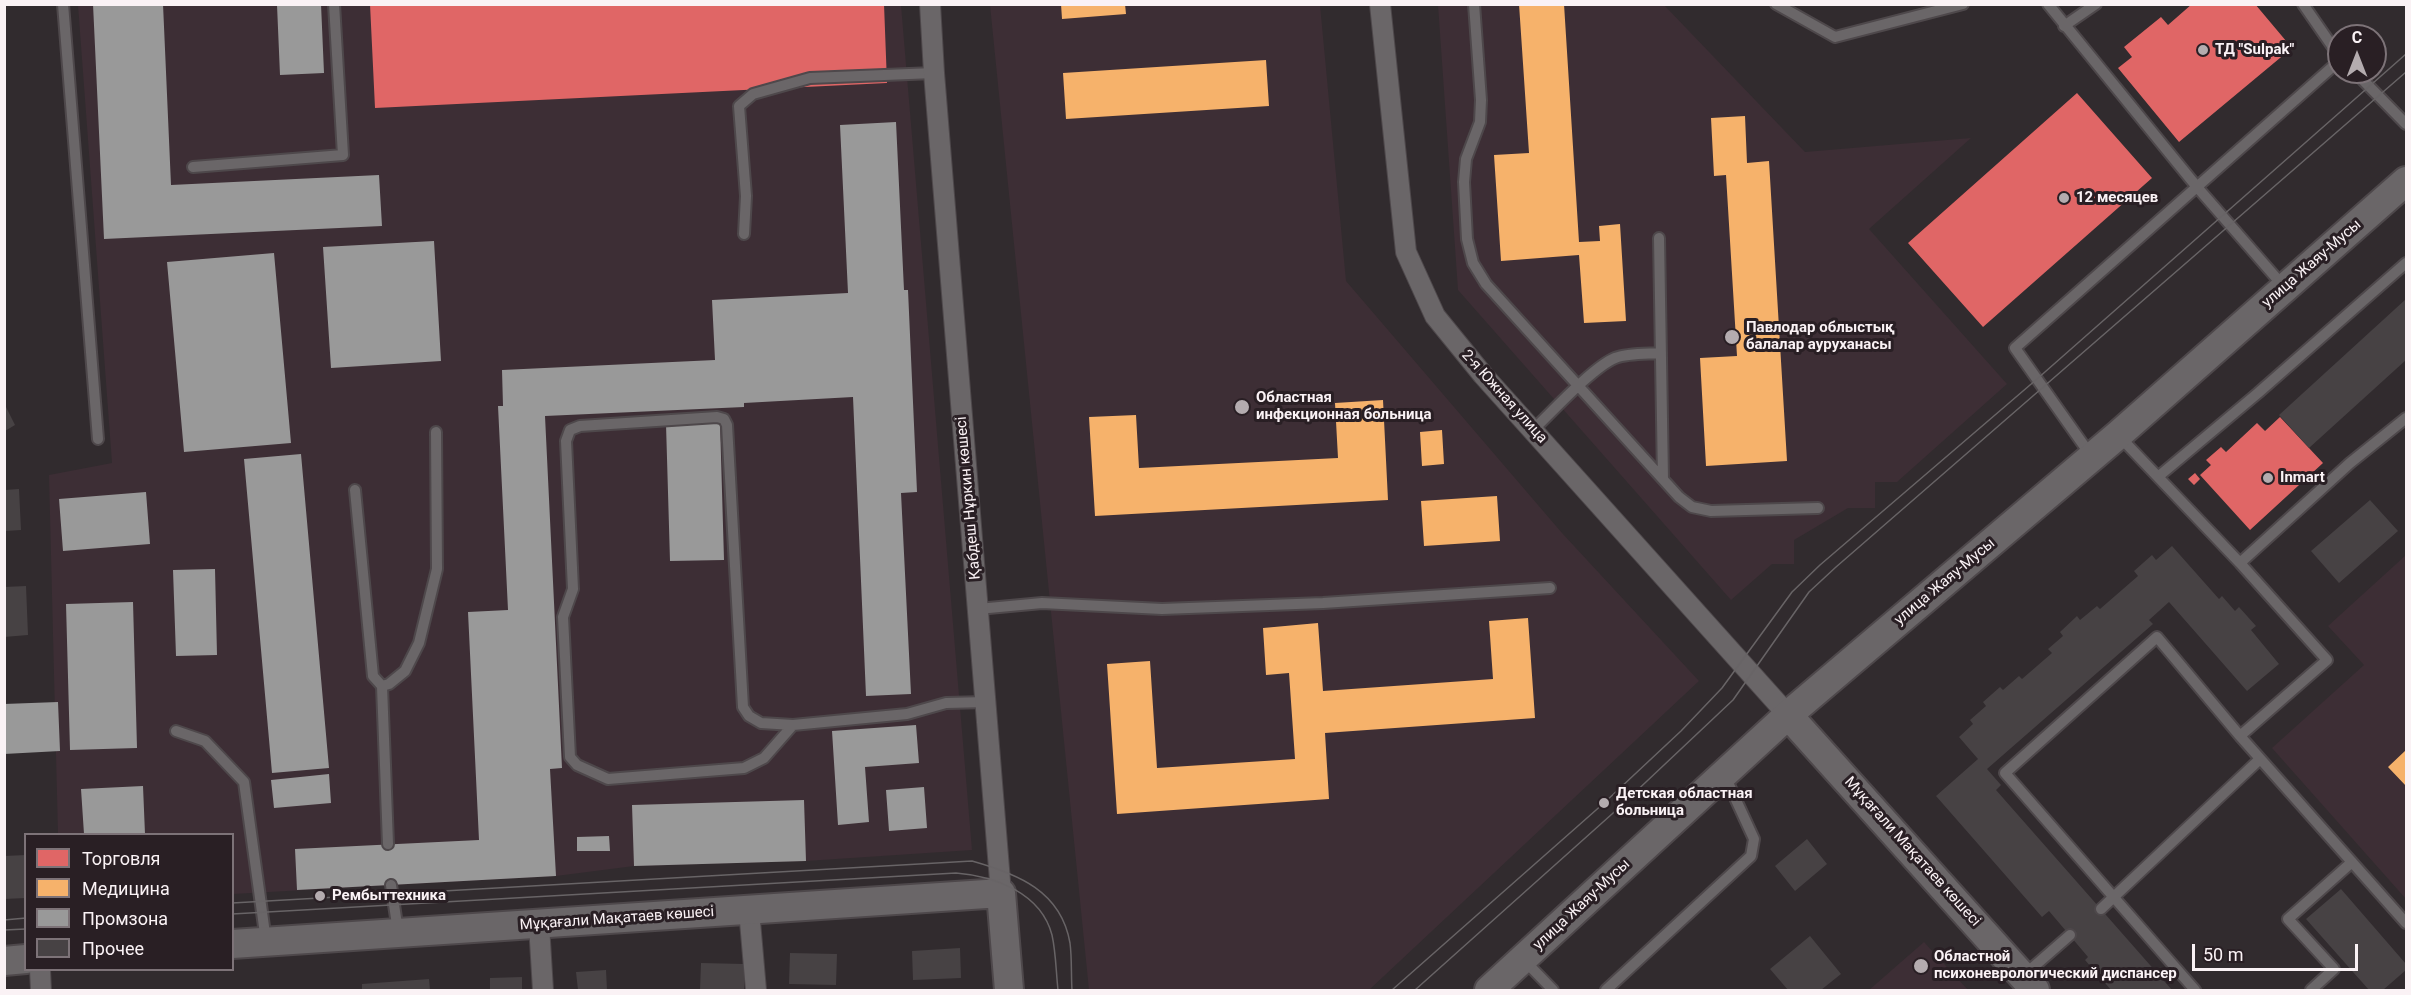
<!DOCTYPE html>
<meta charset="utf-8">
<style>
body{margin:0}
#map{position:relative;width:2411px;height:995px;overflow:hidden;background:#312b2e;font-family:Roboto,sans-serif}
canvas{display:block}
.frame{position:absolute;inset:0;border:6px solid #faf2f5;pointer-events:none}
.legend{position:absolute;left:24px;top:833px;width:210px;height:138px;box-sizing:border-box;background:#291f24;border:2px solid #7d7378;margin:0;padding:8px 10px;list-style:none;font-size:18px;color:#faf2f5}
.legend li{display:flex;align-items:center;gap:12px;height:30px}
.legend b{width:30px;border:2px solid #7d7378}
.north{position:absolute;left:2327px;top:24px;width:60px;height:60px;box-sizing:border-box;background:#291f24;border:2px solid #7d7378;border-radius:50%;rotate:0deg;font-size:16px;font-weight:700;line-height:24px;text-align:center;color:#faf2f5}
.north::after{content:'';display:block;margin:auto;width:21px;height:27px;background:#b4acaf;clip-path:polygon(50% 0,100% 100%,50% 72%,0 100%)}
.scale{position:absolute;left:2192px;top:944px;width:166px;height:27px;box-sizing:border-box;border:3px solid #faf2f5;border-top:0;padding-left:8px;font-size:18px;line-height:21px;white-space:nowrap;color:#faf2f5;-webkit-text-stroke:4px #291f24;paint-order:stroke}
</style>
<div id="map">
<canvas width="2411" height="995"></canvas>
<div class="frame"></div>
<ul class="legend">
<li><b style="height:16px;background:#e06666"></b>Торговля</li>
<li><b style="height:16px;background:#f6b26b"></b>Медицина</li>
<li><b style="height:16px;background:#999"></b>Промзона</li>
<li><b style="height:16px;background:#474244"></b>Прочее</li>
</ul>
<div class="north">С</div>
<div class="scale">50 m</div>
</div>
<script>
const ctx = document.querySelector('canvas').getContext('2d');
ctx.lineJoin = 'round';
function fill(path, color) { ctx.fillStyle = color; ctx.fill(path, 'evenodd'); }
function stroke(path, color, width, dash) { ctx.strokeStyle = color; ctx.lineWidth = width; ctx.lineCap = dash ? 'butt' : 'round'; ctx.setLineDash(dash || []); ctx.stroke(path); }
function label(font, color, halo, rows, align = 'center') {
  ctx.font = font + ' Roboto,sans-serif'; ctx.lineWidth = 6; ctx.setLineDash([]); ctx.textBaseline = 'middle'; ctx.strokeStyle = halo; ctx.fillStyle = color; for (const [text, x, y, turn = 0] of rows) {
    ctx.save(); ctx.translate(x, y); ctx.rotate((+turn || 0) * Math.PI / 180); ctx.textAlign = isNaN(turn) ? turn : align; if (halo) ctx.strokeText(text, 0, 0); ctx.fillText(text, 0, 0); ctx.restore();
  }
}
const built = new Path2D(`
 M 78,5 L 901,5 L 972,850 L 806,861 L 634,866 L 556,876 L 233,894 L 232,834 L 58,834 L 49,475 L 112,463 Z
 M 990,5 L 1320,5 L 1346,281 L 1562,533 L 1699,681 L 1369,990 L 1089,990 Z
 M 1438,5 L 1664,5 L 1805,152 L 1971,138 L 1869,229 L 2007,384 L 1897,482 L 1875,482 L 1875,508 L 1848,508 L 1794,540 L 1794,564 L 1772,564 L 1731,600 L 1458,290 Z
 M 2406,555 L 2406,899 L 2272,748 L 2364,665 L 2328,626 Z
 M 1924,942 L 1968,990 L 1869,990 Z`);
const shops = new Path2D(`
 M 370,4 L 884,4 L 887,83 L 375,108 Z
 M 2192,4 L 2255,4 L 2292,48 L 2179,142 L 2118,68 L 2132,57 L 2124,47 L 2161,17 L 2168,25 Z
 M 2077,93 L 2152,178 L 1983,327 L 1908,243 Z
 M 2280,417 L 2323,463 L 2250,530 L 2200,475 L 2211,465 L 2206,460 L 2221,447 L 2226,452 L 2257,423 L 2265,431 Z
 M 2195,473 L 2200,479 L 2194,485 L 2188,479 Z`);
const health = new Path2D(`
 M 1061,4 L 1125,4 L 1126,14 L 1062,19 Z
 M 1519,4 L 1564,4 L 1579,242 L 1600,241 L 1599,226 L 1620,224 L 1626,321 L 1584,323 L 1579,255 L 1501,261 L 1494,155 L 1529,153 Z
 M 1266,60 L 1269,106 L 1066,119 L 1063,73 Z
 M 1745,116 L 1747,163 L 1769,161 L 1787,461 L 1706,466 L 1700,358 L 1737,356 L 1726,175 L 1714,176 L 1711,118 Z
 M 1383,400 L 1388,500 L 1095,516 L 1089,417 L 1136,415 L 1139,468 L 1338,458 L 1335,403 Z
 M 1442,430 L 1444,464 L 1422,466 L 1420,432 Z
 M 1497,496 L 1500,541 L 1424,546 L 1421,501 Z
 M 1528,618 L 1535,718 L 1325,733 L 1329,799 L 1117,814 L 1107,664 L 1150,661 L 1157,768 L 1295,759 L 1289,673 L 1266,675 L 1263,628 L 1318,623 L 1323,691 L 1493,679 L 1489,621 Z
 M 2406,750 L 2406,786 L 2388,767 Z`);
const industry = new Path2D(`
 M 93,4 L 163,4 L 171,185 L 379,175 L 382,226 L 104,239 Z
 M 292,4 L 321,4 L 324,73 L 280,75 L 277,5 Z
 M 896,122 L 904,290 L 908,290 L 917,492 L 901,493 L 911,694 L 866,696 L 853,397 L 744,403 L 744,407 L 545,416 L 562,768 L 550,769 L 556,876 L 297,890 L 295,849 L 479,840 L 468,612 L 508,610 L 498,406 L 503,406 L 502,370 L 715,360 L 712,300 L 848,293 L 840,125 Z
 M 434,241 L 441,361 L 331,368 L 323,247 Z
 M 274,253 L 291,443 L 184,452 L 167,262 Z
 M 720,422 L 724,560 L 670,561 L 666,424 Z
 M 301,454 L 329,768 L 272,773 L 244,459 Z
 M 146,492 L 150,544 L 63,551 L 59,499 Z
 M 215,569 L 217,655 L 176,656 L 173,570 Z
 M 133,602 L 137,748 L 70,750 L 66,604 Z
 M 58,702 L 60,751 L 4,754 L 4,704 Z
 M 916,725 L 919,763 L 865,767 L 869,822 L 838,825 L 832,731 Z
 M 329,774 L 331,803 L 274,808 L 271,780 Z
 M 143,786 L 145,834 L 84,834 L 81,789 Z
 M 924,787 L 927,828 L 889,831 L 886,790 Z
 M 804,800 L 806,861 L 634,866 L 632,805 Z
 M 609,836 L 610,851 L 577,851 L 577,837 Z`);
const building = new Path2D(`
 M 2406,299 L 2406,360 L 2309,448 L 2279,415 Z
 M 5,405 L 15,425 L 5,431 Z
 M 19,489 L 21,530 L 5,531 L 5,490 Z
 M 2370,500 L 2398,531 L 2339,583 L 2311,551 Z
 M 2172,546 L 2219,599 L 2222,596 L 2235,611 L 2239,607 L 2256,626 L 2251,630 L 2279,664 L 2247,691 L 2169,602 L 2149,620 L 2153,624 L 1987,769 L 2001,785 L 1996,790 L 2172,990 L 2111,990 L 2085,960 L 2088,957 L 2049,911 L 2042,917 L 1936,796 L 1978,759 L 1959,737 L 1973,724 L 1970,720 L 1986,706 L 1983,702 L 2000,687 L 2003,690 L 2019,676 L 2022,679 L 2052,653 L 2048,649 L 2063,636 L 2060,632 L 2077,616 L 2080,620 L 2097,606 L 2100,609 L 2138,576 L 2134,571 L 2152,555 L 2156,560 Z
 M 26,586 L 28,635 L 4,637 L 4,587 Z
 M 1807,839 L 1827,864 L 1795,891 L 1775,866 Z
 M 26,855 L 26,898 L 4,899 L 4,856 Z
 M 2341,889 L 2406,964 L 2406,970 L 2383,990 L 2369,990 L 2306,919 Z
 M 1810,936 L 1841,974 L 1821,990 L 1788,990 L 1770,969 Z
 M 960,948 L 961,978 L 913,980 L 912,951 Z
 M 790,953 L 837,954 L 836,985 L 789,984 Z
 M 701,963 L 744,964 L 744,990 L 700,990 Z
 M 606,970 L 607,990 L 578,990 L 576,972 Z
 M 522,977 L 522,990 L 490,990 L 490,978 Z
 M 429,979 L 430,990 L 362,990 L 362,984 Z`);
const lane = new Path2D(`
 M 63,4 L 98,439
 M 1474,4 L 1481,100 L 1480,122 L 1466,159 L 1464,182 L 1467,239 L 1473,263 L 1486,284 L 1679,497 L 1692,507 L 1711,511 L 1818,508
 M 1776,4 L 1835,37 L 1963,4
 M 2048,4 L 2197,187 L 2285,288
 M 2303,4 L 2339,56
 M 2064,26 L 2096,4
 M 2355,72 L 2406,124
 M 193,167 L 343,155 L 334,4
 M 744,234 L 746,196 L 739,106 L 753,94 L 810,78 L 934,73
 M 1659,238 L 1663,479
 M 1533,430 C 1552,412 1593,367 1615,358 C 1628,353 1647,354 1661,353
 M 2119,436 L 2240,563 L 2350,463 L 2406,418
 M 2092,457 L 2015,348 L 2339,61
 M 2159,476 L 2258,393 L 2406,263
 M 355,490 L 373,676 L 382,686
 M 2240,563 L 2327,660 L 2240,736 L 2406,923
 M 978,609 L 1042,603 L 1162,609 L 1323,603 L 1550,588
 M 793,725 L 764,758 L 744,768 L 608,779 L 577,765 L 570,757 L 563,617 L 573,589 L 566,441 L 570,430 L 580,426 L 717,417 L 724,419 L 727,425 L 743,707 L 749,716 L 761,723 L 793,725 L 907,714 L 946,703 L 986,702
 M 176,731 L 205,741 L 244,782 L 266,941
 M 388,844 L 382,686 L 389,684 L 405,671 L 419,643 L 437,569 L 436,432
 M 391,885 L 398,931
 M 2101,909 L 2260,759
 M 1524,960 L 1553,990
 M 2023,976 L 2070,935
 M 1606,990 L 1751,856 L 1754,839 L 1725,776
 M 2195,990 L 2005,773 L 2157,637 L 2240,736
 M 2311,990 L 2334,969 L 2288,919 L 2352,862`);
const street = new Path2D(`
 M 930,4 L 934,73 L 1001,893
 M 1380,4 L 1406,252 L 1435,316 L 1483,375 L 1788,715
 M 749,910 L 756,990
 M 539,925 L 543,990
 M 40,970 L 41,990`);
const secondary = new Path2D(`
 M 1788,715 L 2035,990
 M 232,944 L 1001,893 L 1009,990
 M 4,961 L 26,959
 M 1489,990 L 1788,715 L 2118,435 L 2406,181`);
const tram = new Path2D(`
 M 232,903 L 972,861 C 1018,874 1061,891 1070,943 C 1072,958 1071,975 1072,990
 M 232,914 L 956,873 C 995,876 1041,893 1052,935 C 1056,953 1056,972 1058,990
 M 4,920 L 26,918
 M 4,930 L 26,929
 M 1392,990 L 1604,803 L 1681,731 L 1722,688 L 1792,592 L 1820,565 L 2037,379 L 2406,54
 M 1415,990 L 1612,814 L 1733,700 L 1809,592 L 1836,567 L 2406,72`);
const markers = [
 [2203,50,6,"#b4acaf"],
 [2064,198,6,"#b4acaf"],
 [1732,337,8,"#b4acaf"],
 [1242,407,8,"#b4acaf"],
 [2268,478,6,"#b4acaf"],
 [1604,803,6,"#b4acaf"],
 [320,896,6,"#b4acaf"],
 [1921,966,8,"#b4acaf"]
];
const poiNames = [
 ["ТД \"Sulpak\"",2215,50],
 ["12 месяцев",2076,198],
 ["Павлодар облыстық",1746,328],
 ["балалар ауруханасы",1746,345],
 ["Областная",1256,398],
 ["инфекционная больница",1256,415],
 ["Inmart",2280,478],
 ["Детская областная",1616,794],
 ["больница",1616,811],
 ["Рембыттехника",332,896],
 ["Областной",1934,957],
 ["психоневрологический диспансер",1934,974]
];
const streetNames = [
 ["улица Жаяу-Мусы",2312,264,-41],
 ["2-я Южная улица",1504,397,48],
 ["Қабдеш Нұркин көшесі",969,498,-95],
 ["улица Жаяу-Мусы",1945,582,-40],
 ["Мұқағали Мақатаев көшесі",1912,852,48],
 ["улица Жаяу-Мусы",1582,905,-43],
 ["Мұқағали Мақатаев көшесі",617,919,-4]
];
fill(built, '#3d2e35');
fill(shops, '#e06666');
fill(health, '#f6b26b');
fill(industry, '#999');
fill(building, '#474244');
stroke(lane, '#4e484b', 14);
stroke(street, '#4e484b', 22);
stroke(secondary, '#4e484b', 32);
stroke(lane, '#6a6668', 10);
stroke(street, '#6a6668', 20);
stroke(secondary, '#6a6668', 28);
stroke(tram, '#686466', 1.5);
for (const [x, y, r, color] of markers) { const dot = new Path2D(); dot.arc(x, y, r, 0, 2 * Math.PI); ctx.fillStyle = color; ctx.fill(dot); stroke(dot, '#291f24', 2); }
label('bold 15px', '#faf2f5', '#291f24', poiNames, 'left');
label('15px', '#faf2f5', '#291f24', streetNames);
</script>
